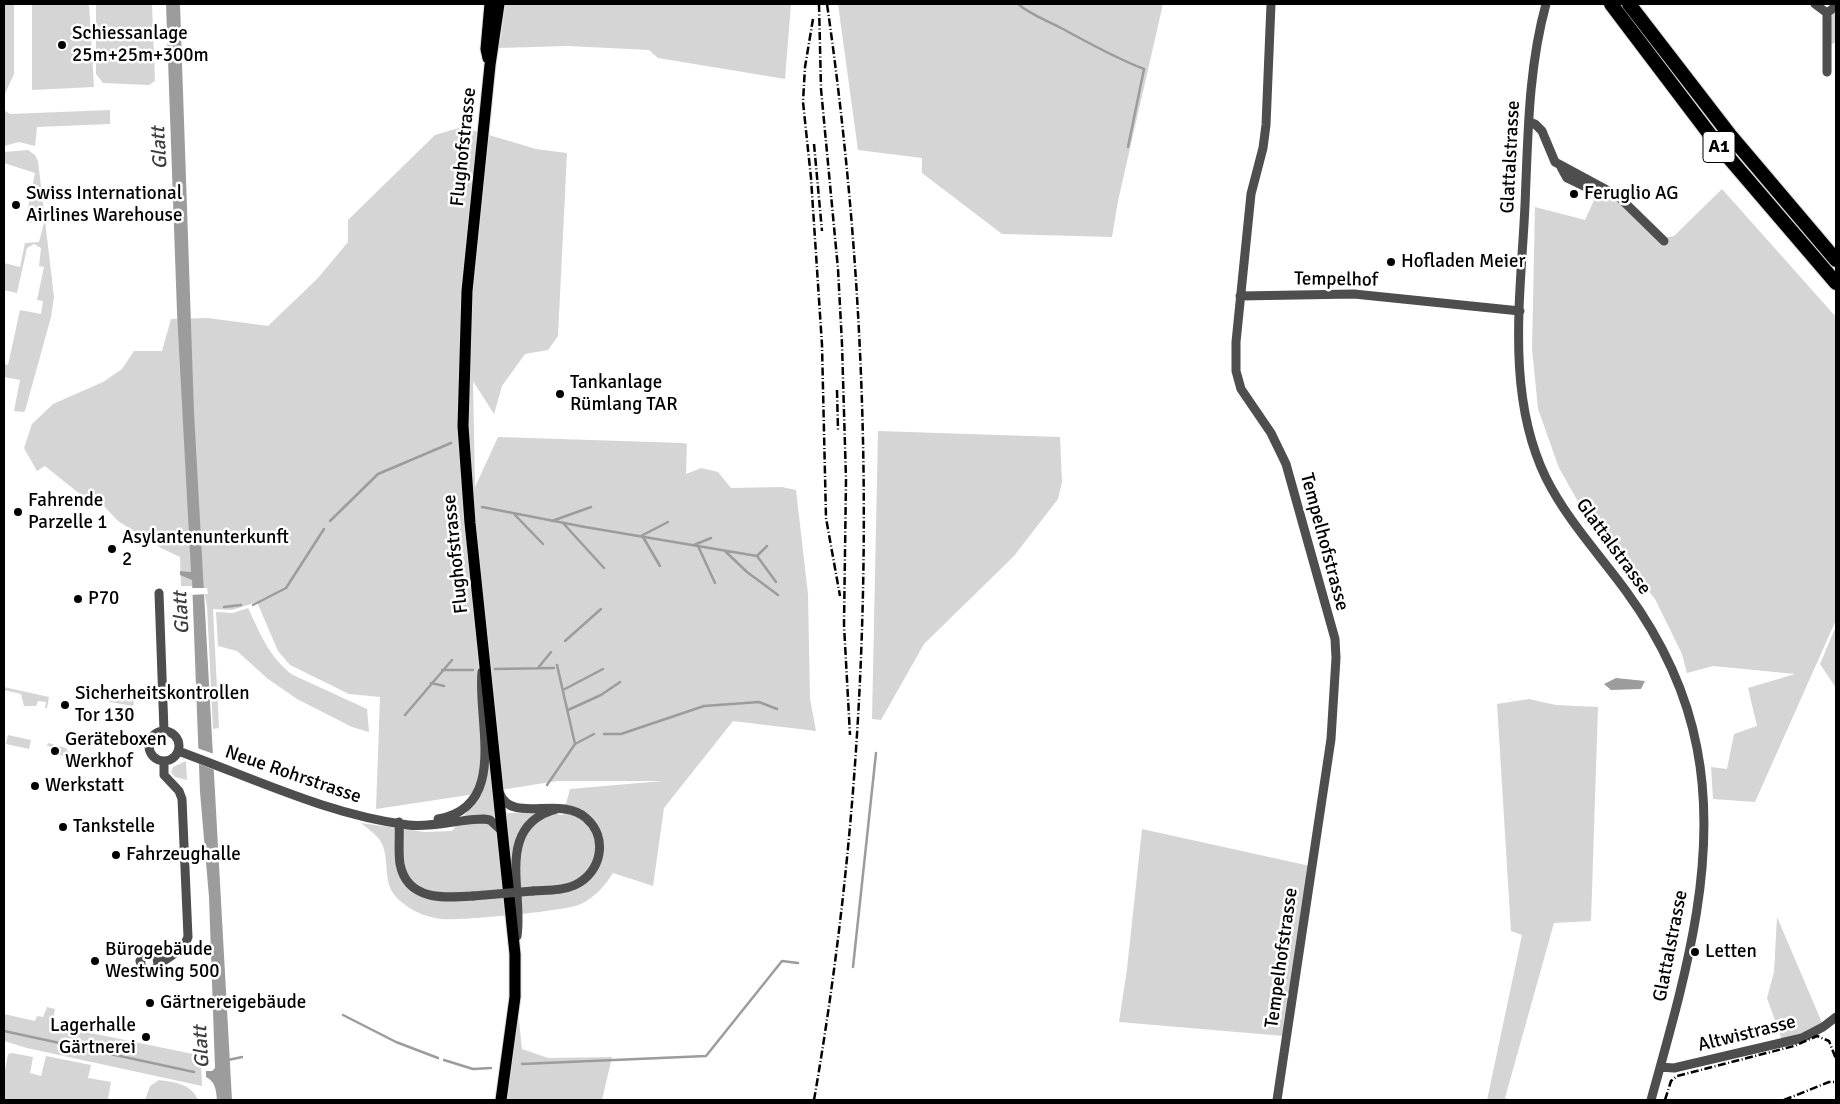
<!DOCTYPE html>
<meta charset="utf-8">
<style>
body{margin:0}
#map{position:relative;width:1840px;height:1104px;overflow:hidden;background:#fff;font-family:Signika,sans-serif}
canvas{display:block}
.frame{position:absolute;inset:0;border:5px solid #000;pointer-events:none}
</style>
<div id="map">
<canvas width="1840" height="1104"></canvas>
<div class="frame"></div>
</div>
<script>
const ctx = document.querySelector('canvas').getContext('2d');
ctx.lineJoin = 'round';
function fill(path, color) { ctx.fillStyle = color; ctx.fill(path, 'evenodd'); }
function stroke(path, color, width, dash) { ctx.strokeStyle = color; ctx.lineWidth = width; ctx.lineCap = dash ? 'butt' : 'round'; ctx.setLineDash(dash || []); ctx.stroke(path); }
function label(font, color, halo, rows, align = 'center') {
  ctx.font = font + ' Signika,sans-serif'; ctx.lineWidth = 5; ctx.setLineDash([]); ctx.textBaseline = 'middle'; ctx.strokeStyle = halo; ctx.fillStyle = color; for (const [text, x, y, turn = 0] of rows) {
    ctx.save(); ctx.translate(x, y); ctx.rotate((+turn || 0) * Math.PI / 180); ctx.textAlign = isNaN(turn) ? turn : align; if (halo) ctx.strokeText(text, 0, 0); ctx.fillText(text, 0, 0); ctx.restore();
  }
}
const green = new Path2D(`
 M 4,4 L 14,4 L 14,74 L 4,96 Z
 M 32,4 L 89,4 L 94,87 L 32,90 Z
 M 96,4 L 152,4 L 155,81 L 149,85 L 103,83 L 96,74 Z
 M 505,4 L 791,4 L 785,79 L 658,58 L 649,50 L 567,46 L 498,48 L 501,37 Z
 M 838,4 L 1163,4 L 1118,201 L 1112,237 L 1002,234 L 922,173 L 922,158 L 858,150 Z
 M 1836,9 L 1836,42 L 1830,45 L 1829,21 Z
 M 4,110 L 10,114 L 110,110 L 110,124 L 37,127 L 35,146 L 19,142 L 4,146 Z
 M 462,127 L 536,149 L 567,153 L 558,336 L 548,350 L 525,354 L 502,386 L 494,414 L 473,381 L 475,487 L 498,437 L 683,443 L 687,444 L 686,474 L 701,468 L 718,472 L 731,488 L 782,487 L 796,490 L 808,594 L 810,699 L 816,731 L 733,721 L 664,808 L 653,886 L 613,873 C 604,887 596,896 581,904 C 568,911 458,921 441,919 C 425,917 409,910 397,898 C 382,883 390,861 382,844 C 378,835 368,829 361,823 L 425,832 L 452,831 L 482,793 L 376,809 L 380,697 L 349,694 L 290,665 L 278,651 L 257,602 L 232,610 L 213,609 L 219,728 L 213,729 L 207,606 L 203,586 L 181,586 L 180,557 L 161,548 L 118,521 L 101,503 L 81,495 L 45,466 L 37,471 L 24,448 L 32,424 L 53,404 L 103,382 L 122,369 L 134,351 L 162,351 L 171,319 L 208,318 L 268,326 L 318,278 L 348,242 L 348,220 L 435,135 ZM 557,781 L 663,781 L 570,789 L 563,815 L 539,811 L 496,814 L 494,791 Z
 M 28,150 L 35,155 L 38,161 L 54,297 L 51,317 L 25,411 L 23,412 L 14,411 L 20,380 L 4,377 L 4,364 L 8,365 L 20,310 L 41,314 L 43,301 L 37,300 L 44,267 L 39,266 L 41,248 L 34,244 L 27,248 L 17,293 L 4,290 L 4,263 L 20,267 L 25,243 L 39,242 L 44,223 L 32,220 L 31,223 L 25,222 L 35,173 L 4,163 L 4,152 Z
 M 1600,187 L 1610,191 L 1659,239 L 1674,236 L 1722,189 L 1836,317 L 1836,620 L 1755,802 L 1713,799 L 1711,767 L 1727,769 L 1734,734 L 1757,726 L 1748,688 L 1795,674 L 1713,666 L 1687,673 L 1682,654 L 1655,599 L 1585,514 L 1559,468 L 1538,409 L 1532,349 L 1535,207 L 1585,220 Z
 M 878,431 L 1060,437 L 1062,482 L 1058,499 L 1014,556 L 924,644 L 881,720 L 872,719 Z
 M 248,608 C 260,633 270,659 293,675 L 367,709 L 369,732 L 352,727 L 297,699 L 268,679 L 237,651 L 218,646 L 216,612 L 233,613 Z
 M 1836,626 L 1836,688 L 1820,664 Z
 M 4,687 L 49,697 L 47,708 L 45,708 L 46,702 L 38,701 L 36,706 L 24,706 L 21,694 L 4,690 Z
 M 102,693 L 133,700 L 134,705 L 132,706 L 100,700 L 98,697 Z
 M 1529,699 L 1556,705 L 1598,707 L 1591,921 L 1554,923 L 1505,1098 L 1511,1100 L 1487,1100 L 1522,935 L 1511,931 L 1497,704 Z
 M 8,735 L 31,740 L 29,749 L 6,744 Z
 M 48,743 L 66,748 L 72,758 L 59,755 L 61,748 L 47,746 Z
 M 186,761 L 187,780 L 175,777 L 171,772 L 173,767 Z
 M 1142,829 L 1310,866 L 1284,1036 L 1119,1022 L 1127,969 Z
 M 1777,917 L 1823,1025 L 1810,1033 L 1782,1040 L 1767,998 L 1774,972 Z
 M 47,1007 L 55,1009 L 52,1025 L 193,1054 L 201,1063 L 202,1086 L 27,1048 L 4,1041 L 4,1014 L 35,1021 L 37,1016 L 43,1017 Z
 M 518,1011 L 522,1049 L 548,1058 L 612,1057 L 602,1100 L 506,1100 Z
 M 12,1053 L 33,1057 L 30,1073 L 41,1076 L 46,1056 L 91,1065 L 88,1078 L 111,1082 L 108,1099 L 4,1100 L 4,1076 L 8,1054 Z
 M 159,1080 C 174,1082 192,1084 198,1100 L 145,1100 L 150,1086 Z`);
const water = new Path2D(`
 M 166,4 L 180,4 L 194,412 L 232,1100 L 217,1100 C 216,1091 216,1082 206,1077 L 206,1071 L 212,1071 L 215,1068 L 209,897 L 200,792 L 192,580 L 180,575 L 180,571 L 191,572 L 177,312 Z
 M 1616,678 L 1645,681 L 1641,689 L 1611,690 L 1604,684 Z`);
const pier = new Path2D(`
 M 190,588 L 207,588 L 208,594 L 190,595 Z
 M 197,748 L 217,755 L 217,771 L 197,763 Z`);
const stream = new Path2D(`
 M 1018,4 C 1031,15 1046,20 1061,28 C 1089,43 1115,58 1144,69 L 1128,147
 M 482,507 L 585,527 L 757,556 L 776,582
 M 515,515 L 543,544
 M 330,521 L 378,474 L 451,443
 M 552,521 L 591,507
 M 563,523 L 604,568
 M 641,536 L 668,522
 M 643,537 L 660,566
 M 694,545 L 711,538
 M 698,546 L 715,583
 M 725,551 L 747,572 L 778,595
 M 757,556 L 767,546
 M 253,605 L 286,588 L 324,529
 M 224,607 L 241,605
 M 565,641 L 601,609
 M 557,665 L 575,744
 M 538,668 L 551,652
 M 495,669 L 554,668
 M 442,670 L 473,670
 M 431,683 L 444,686
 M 563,690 L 603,669
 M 568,710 L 601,695 L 620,682
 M 405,715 L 452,660
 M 604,734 L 621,734 L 704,706 L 759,702 L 777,709
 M 547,785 L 575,744 L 594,734
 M 853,967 L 876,753
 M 343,1015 L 396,1042 L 438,1058
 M 4,1031 L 194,1072
 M 228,1060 L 242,1057
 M 444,1060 L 473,1069 L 491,1068
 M 522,1064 L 706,1056 L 782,961 L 798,963`);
const minor = new Path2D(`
 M 1271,4 L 1266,125 L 1263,148 L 1251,194 L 1236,342 L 1236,371 L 1241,389 L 1271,433 L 1286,464 L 1335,639 L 1336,658 L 1331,739 L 1277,1100
 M 1546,4 C 1528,69 1528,137 1525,205 C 1521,294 1505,394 1546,478 C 1567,520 1599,554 1626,591 C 1661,639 1686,690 1697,748 C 1720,866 1682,987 1651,1100
 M 1815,4 L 1827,13
 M 1827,13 L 1836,6
 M 1827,72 L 1827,13
 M 1529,122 L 1535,124 L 1542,131 L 1555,162 L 1618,196 L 1664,241
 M 1561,167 L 1567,178 L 1590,189
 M 1240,296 L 1354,294 L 1520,311
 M 159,593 L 164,731
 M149 746a15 15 0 1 1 30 0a15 15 0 1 1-30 0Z
 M 178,751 C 253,778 329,815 408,825 C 433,828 459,819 484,819 L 490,820 L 502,831
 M 500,794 C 512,824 560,795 586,818 C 609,838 601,873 575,885 C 562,891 547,890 533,891
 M 438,819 C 509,807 477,721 482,672
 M 399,822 C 400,836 398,851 400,864 C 407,901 445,898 473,896
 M 517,936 C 524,892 494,825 557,809
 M 158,964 L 157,958 L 152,954 L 146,954 L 140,961 L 143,970 L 152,971 C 156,969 157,965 161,963 C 172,954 183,952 188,937 L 182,799 L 179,791 L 164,775 L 164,761
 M 1660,1067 L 1674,1068 L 1802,1038 L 1823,1027 L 1836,1017`);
const major = new Path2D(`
 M 499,4 L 490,65 L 467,291 L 463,426 L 470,523 L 515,954 L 515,997 L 501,1100
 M 488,58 L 486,49 L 490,4`);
const highway = new Path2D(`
 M 1611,4 L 1717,144 L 1836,283
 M 1629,4 L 1730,135 L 1836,260`);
const rail = new Path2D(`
 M 819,4 L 821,89 L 838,269 L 842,344 L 846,480 L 844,625 L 850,735
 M 813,19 L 805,67 L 803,102 L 811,178 L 822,345 L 826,518 L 840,596
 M 814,144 L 822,231
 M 837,390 L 838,430
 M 814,1100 C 877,738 879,367 827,4
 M 1665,1100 L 1671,1081 L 1677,1076 L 1794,1046 L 1817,1036 L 1829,1041 L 1836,1059
 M 1784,1100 L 1829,1082 L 1836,1082`);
const minorBridge = new Path2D(`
 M 473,896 L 533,891`);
const markers = [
 [62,45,5,"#000"],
 [1574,194,5,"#000"],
 [16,205,5,"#000"],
 [1391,262,5,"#000"],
 [560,394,5,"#000"],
 [18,512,5,"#000"],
 [112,549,5,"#000"],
 [78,599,5,"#000"],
 [65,705,5,"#000"],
 [55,751,5,"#000"],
 [35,786,5,"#000"],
 [63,827,5,"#000"],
 [116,855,5,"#000"],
 [1695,952,5,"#000"],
 [95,961,5,"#000"],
 [150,1003,5,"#000"],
 [146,1037,5,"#000"]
];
const shields = [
 [1719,147,32]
];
const shieldNames = [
 ["A1",1719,147]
];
const poiNames = [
 ["Schiessanlage",72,34],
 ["25m+25m+300m",72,56],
 ["Swiss International",26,194],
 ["Airlines Warehouse",26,216],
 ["Feruglio AG",1584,194],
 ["Hofladen Meier",1401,262],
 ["Tankanlage",570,383],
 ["Rümlang TAR",570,405],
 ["Fahrende",28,501],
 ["Parzelle 1",28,523],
 ["Asylantenunterkunft",122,538],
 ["2",122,560],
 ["P70",88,599],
 ["Sicherheitskontrollen",75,694],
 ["Tor 130",75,716],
 ["Geräteboxen",65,740],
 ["Werkhof",65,762],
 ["Werkstatt",45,786],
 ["Tankstelle",73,827],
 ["Fahrzeughalle",126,855],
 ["Bürogebäude",105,950],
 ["Westwing 500",105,972],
 ["Letten",1705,952],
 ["Gärtnereigebäude",160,1003],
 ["Lagerhalle",136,1026,"right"],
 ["Gärtnerei",136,1048,"right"]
];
const streetNames = [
 ["Flughofstrasse",464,147,-84],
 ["Glattalstrasse",1511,157,-87],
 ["Tempelhof",1336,280,1],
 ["Tempelhofstrasse",1324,542,75],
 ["Glattalstrasse",1613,547,54],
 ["Flughofstrasse",456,554,-96],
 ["Neue Rohrstrasse",293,775,19],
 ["Glattalstrasse",1671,946,-79],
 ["Tempelhofstrasse",1282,958,-82],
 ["Altwistrasse",1747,1034,-14]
];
const waterNames = [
 ["Glatt",160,148,-93],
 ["Glatt",182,613,-93],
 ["Glatt",202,1047,-93]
];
fill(green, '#d5d5d5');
fill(water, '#9c9c9c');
fill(pier, '#fff');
stroke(stream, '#9c9c9c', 2.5);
stroke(major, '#dbdbdb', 13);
stroke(highway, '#dbdbdb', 16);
stroke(minor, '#4e4e4e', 9);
stroke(major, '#000', 11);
stroke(highway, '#000', 14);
stroke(rail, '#000', 2.5, [8, 2.5, 1, 2.5]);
stroke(minorBridge, '#4e4e4e', 9);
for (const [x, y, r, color] of markers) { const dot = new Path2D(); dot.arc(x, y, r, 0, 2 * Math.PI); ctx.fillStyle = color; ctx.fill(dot); stroke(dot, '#fff', 2); }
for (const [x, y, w] of shields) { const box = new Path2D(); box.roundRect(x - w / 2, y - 15.5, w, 31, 4); ctx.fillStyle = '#fff'; ctx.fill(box); stroke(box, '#000', 1); }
label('bold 18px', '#000', null, shieldNames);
label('19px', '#000', '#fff', poiNames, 'left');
label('19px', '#000', '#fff', streetNames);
label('italic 20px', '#3d3d3d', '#fff', waterNames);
</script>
